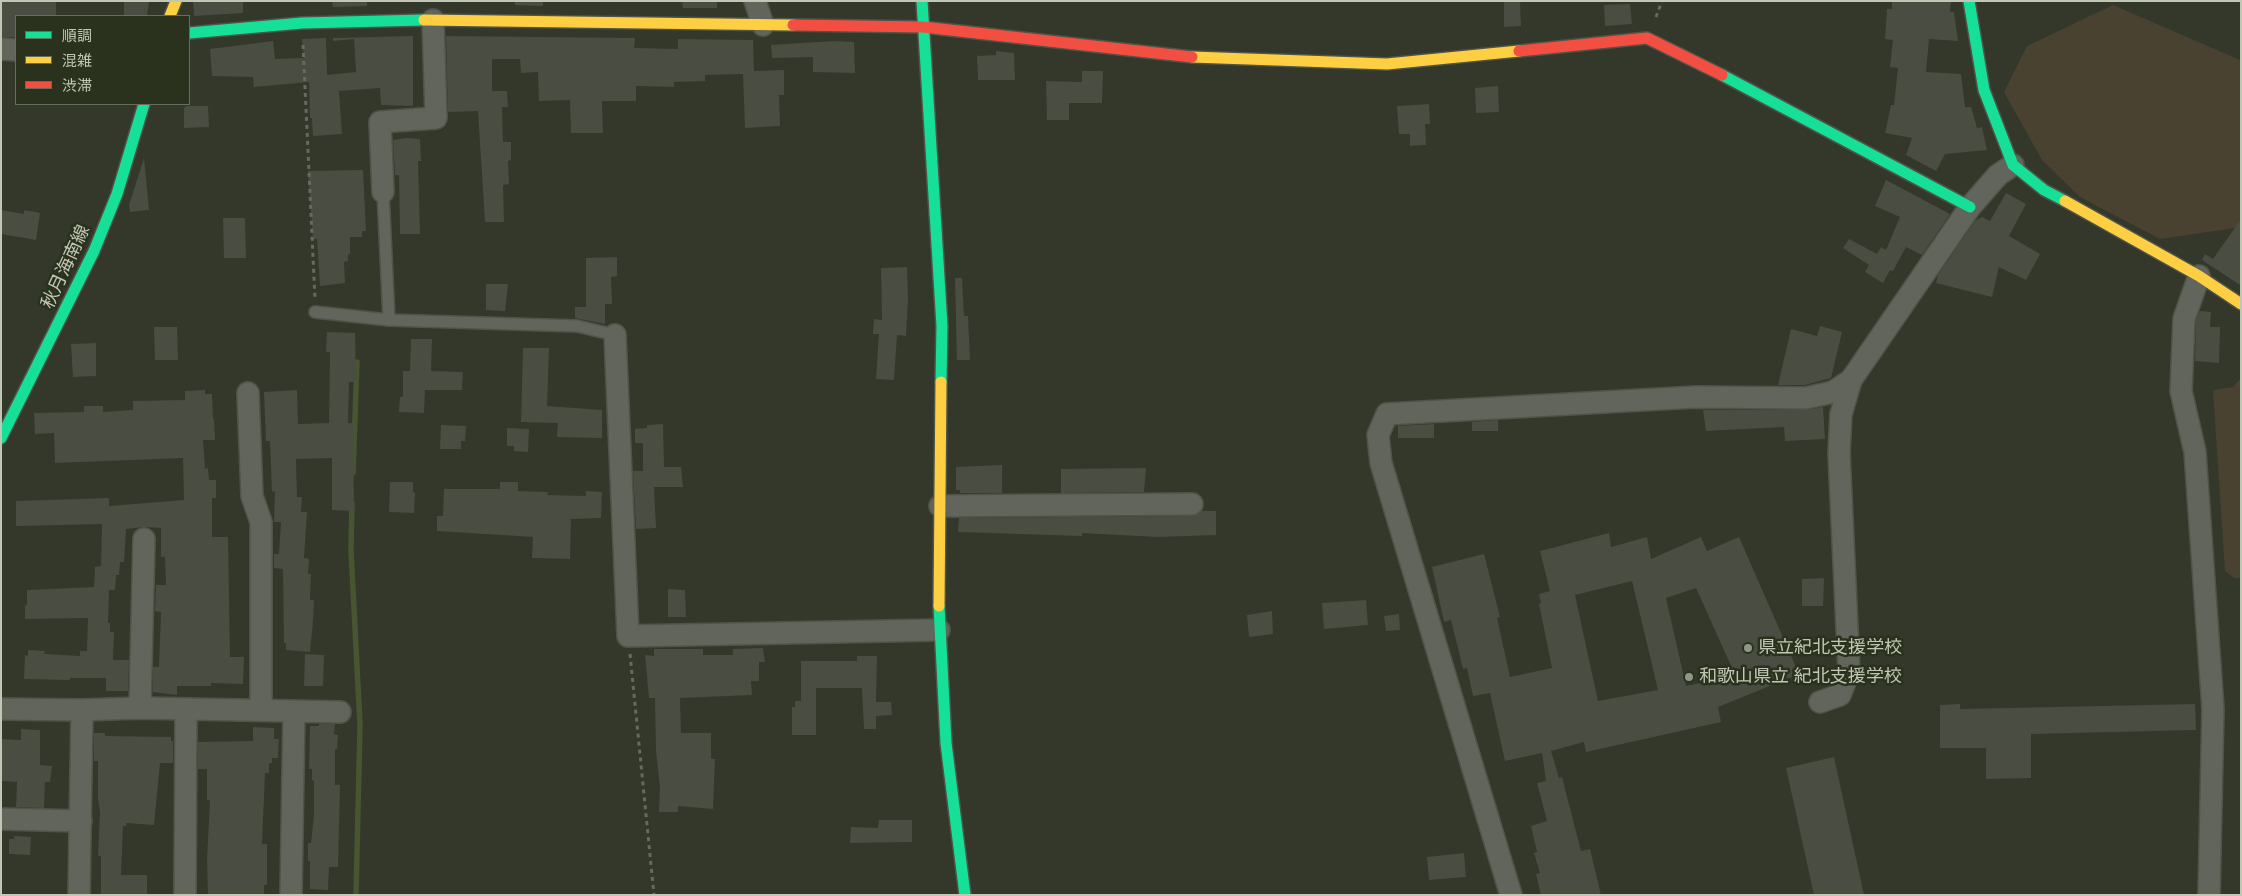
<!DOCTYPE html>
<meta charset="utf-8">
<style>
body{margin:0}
#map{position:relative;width:2242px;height:896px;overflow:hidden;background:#33382b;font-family:"PT Sans","Noto Sans JP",sans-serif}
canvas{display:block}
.frame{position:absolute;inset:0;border:2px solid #c0c8b5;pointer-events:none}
.legend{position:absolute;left:15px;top:15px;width:175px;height:90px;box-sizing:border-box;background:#2a321e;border:1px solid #666e5a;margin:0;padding:6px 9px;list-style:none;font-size:15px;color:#c0c8b5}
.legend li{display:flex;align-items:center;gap:10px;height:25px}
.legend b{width:25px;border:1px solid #666e5a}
</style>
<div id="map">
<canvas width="2242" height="896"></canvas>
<div class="frame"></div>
<ul class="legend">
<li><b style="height:6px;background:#16e098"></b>順調</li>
<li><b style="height:6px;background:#ffcf43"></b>混雑</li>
<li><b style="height:6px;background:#f24e42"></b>渋滞</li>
</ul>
</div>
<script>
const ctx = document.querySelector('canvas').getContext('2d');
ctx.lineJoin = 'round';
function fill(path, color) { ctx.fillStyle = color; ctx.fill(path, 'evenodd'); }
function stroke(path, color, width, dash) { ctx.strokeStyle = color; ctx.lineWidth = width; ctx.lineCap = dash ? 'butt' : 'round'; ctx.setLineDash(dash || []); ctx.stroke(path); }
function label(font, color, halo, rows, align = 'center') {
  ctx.font = font + ' "PT Sans","Noto Sans JP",sans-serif'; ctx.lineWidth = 5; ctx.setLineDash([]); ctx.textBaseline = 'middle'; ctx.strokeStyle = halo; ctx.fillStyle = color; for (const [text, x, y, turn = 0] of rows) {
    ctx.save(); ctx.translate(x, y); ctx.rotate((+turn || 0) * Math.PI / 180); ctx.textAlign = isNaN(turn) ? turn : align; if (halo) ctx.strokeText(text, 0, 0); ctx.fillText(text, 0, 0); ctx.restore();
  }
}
const green = new Path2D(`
 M 2113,5 L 2240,60 L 2241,227 L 2160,239 L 2080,197 L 2042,160 L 2004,92 L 2027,46 Z
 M 2241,378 L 2241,578 L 2234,578 L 2225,571 L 2213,390 L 2233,387 Z`);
const stream = new Path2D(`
 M 353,473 L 357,362
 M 352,504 L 351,550 L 360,725 L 356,895`);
const building = new Path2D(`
 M 1,1 L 56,1 L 56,16 L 16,16 L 16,37 L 1,37 Z
 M 124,1 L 149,1 L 147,16 L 124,16 Z
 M 193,1 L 243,1 L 243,13 L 194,16 Z
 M 332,1 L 367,1 L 367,6 L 333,7 Z
 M 515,1 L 543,1 L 543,6 L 515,5 Z
 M 682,1 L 717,1 L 717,8 L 683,8 Z
 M 1504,1 L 1520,1 L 1521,26 L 1504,27 Z
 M 1892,1 L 1951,1 L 1950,12 L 1954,12 L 1958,41 L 1929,39 L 1926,72 L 1961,74 L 1965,107 L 1971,107 L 1977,128 L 1982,127 L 1987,150 L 1945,154 L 1936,171 L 1906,155 L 1912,138 L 1885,133 L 1891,105 L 1894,105 L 1898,68 L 1890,67 L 1893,40 L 1885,39 L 1887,9 L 1892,9 Z
 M 1630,4 L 1632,24 L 1605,26 L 1604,5 Z
 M 413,36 L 413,106 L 381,105 L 380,88 L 339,91 L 342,134 L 313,136 L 312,118 L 310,118 L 309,82 L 254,87 L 253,77 L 212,76 L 210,49 L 273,41 L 275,59 L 304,58 L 302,39 L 326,38 L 327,75 L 356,72 L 354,39 L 333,41 L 333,38 Z
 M 446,36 L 635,38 L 634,48 L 678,49 L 678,39 L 753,40 L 754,71 L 784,70 L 784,95 L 779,95 L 780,126 L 745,128 L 743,74 L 705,75 L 705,81 L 674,82 L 674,87 L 636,86 L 636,101 L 602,101 L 603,133 L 571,133 L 570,100 L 539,101 L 538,72 L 521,73 L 520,59 L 492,59 L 492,91 L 507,91 L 508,107 L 502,107 L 503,142 L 511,142 L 511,160 L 508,161 L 509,184 L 503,185 L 504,222 L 485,222 L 478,111 L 448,112 Z
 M 834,41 L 854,42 L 855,73 L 813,72 L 813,57 L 772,58 L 771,45 Z
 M 996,51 L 1014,53 L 1015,80 L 978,80 L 977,56 L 996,55 Z
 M 1082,71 L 1103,71 L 1102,103 L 1069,103 L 1069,120 L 1047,120 L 1046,81 L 1082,82 Z
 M 1498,86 L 1499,112 L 1476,113 L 1475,88 Z
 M 1429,104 L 1430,124 L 1425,124 L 1426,145 L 1410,146 L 1410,134 L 1399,134 L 1397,106 Z
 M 186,106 L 208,106 L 209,127 L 184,128 L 184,108 Z
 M 406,138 L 420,139 L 421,161 L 418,161 L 420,234 L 400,234 L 399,175 L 395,175 L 393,140 Z
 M 144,158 L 149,210 L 130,212 L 129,205 Z
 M 363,170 L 366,231 L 362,231 L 362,237 L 350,237 L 350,254 L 348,254 L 348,261 L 344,262 L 345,283 L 320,286 L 317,239 L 313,239 L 308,171 Z
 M 1886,180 L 1950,214 L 1922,255 L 1906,247 L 1893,271 L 1890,270 L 1883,283 L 1865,272 L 1869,265 L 1843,248 L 1849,239 L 1877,254 L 1881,247 L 1886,250 L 1900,217 L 1875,206 Z
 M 2006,193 L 2026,204 L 2009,236 L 2040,254 L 2026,280 L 1999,267 L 1992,297 L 1936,283 L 1938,275 L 1975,221 L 1982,217 L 1990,221 Z
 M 1,210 L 24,214 L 24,210 L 40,213 L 36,240 L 1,234 Z
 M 223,218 L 245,218 L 246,258 L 224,258 Z
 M 2241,219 L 2241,284 L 2240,285 L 2202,260 L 2205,254 L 2213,259 Z
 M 617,257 L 617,276 L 611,277 L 612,304 L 605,304 L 605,324 L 575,318 L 575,307 L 586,307 L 586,258 Z
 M 907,267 L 908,299 L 906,336 L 897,335 L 894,380 L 876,379 L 879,334 L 873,334 L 874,319 L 882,320 L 881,268 Z
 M 955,278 L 962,278 L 964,316 L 968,316 L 970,360 L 957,360 Z
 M 486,284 L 508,284 L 505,311 L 486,310 Z
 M 2200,311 L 2211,312 L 2210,327 L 2220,327 L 2219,363 L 2195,361 L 2196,321 Z
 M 1820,326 L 1842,332 L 1831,378 L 1805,385 L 1778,385 L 1791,329 L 1817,336 Z
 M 154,327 L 177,327 L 178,360 L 155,360 Z
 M 327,332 L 355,333 L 356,382 L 349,382 L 348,423 L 353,423 L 354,511 L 332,510 L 332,458 L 296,459 L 297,497 L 302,497 L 301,512 L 307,512 L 304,558 L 309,559 L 308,574 L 311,574 L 310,600 L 314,600 L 313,621 L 310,652 L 286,650 L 286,643 L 284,643 L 283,569 L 274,568 L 274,554 L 279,554 L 281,522 L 274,522 L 275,491 L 272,492 L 270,441 L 266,441 L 264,392 L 297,390 L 298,424 L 329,423 L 330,352 L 326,352 Z
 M 411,339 L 432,339 L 431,371 L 463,372 L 462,390 L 425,390 L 424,413 L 399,412 L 400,397 L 403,397 L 403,371 L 410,371 Z
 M 96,343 L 96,376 L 73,377 L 71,344 Z
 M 523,348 L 549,348 L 547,406 L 602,410 L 602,438 L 557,437 L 558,423 L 521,422 Z
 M 205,390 L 205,394 L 212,394 L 213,419 L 214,419 L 215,440 L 203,440 L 205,469 L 208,468 L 209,480 L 216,480 L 216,498 L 212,498 L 212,537 L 228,537 L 230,657 L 244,657 L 243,684 L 211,683 L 211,686 L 177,686 L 177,695 L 153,692 L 153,667 L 159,667 L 161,612 L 155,611 L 156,585 L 166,585 L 165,557 L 161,557 L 161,528 L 144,527 L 126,529 L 124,562 L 120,562 L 119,575 L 116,575 L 115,590 L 109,590 L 108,623 L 110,623 L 110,632 L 114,632 L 113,660 L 129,660 L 128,691 L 106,691 L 106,678 L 70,678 L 70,680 L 24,679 L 25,655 L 28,656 L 28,650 L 45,651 L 44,654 L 80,656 L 80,651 L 87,651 L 88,618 L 25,619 L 25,606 L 27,605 L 27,590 L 94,587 L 95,567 L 101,566 L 102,524 L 16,526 L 16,501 L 109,498 L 109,506 L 184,500 L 183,458 L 55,463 L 54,433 L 35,434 L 34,413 L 84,412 L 84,406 L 103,406 L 103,412 L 133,410 L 133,401 L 185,400 L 185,391 Z
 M 1823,407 L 1825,439 L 1785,441 L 1784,427 L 1706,431 L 1703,410 L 1806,410 Z
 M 1498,420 L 1498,431 L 1472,431 L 1472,422 Z
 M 663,424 L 664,467 L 681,467 L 683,487 L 654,487 L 656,528 L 636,529 L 633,471 L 643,471 L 643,443 L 635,443 L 635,429 L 647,428 L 647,425 Z
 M 1434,424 L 1434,438 L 1398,438 L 1398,426 Z
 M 441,425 L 466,426 L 465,441 L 461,441 L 461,449 L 440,449 Z
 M 507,428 L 529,429 L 528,452 L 514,451 L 514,446 L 507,446 Z
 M 1002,465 L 1002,493 L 960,493 L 960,490 L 956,490 L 956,467 Z
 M 1146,468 L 1144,492 L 1061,493 L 1061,469 Z
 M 390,482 L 413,482 L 413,492 L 415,493 L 414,513 L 389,512 Z
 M 500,482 L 518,482 L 518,491 L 548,492 L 547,495 L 586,496 L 586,491 L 602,492 L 601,518 L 571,519 L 570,559 L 532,558 L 533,537 L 437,531 L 437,516 L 443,516 L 444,489 L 500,489 Z
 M 1202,511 L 1216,511 L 1216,535 L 1158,537 L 1082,533 L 1082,536 L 958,532 L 959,518 L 1192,516 Z
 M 1609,533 L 1611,547 L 1647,537 L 1651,559 L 1701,537 L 1707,551 L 1739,537 L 1799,674 L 1718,707 L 1721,722 L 1586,752 L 1584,742 L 1551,751 L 1559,778 L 1562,777 L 1581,851 L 1590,849 L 1601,895 L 1541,895 L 1536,874 L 1540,873 L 1534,853 L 1537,852 L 1531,826 L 1547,821 L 1537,783 L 1546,781 L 1542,753 L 1505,761 L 1490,693 L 1473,696 L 1467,668 L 1463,669 L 1451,620 L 1444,622 L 1432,567 L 1484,554 L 1500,617 L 1497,618 L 1510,677 L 1552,668 L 1539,604 L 1541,603 L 1539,594 L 1550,591 L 1540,551 ZM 1632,581 L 1658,690 L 1598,701 L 1575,595 ZM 1696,588 L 1732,668 L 1727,671 L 1729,677 L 1686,686 L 1666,598 Z
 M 1824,578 L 1823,606 L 1802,606 L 1802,579 Z
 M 668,589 L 685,590 L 686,617 L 668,617 Z
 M 1366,600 L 1368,625 L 1324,629 L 1322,603 Z
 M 1272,611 L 1273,634 L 1249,637 L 1247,615 Z
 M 1399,614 L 1400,630 L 1386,631 L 1384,616 Z
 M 763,648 L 765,662 L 759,662 L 759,681 L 751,681 L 752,695 L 680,698 L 681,733 L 711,733 L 711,759 L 715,759 L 713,809 L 678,806 L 678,812 L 659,812 L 660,788 L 656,751 L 655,698 L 649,698 L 645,655 L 654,656 L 654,649 L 703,649 L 703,655 L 733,655 L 733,649 Z
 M 305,654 L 324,655 L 323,686 L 304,686 Z
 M 857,656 L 877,656 L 876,702 L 891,702 L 892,715 L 876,716 L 876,729 L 864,729 L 862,688 L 816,688 L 816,735 L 792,735 L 792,707 L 795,707 L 795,701 L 801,701 L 801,661 L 857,661 Z
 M 1960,704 L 1960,709 L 2195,704 L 2196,730 L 2031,734 L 2031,778 L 1986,779 L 1986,748 L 1940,748 L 1940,705 Z
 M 319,724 L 335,724 L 334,734 L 338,735 L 337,749 L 335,749 L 335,785 L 340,785 L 338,867 L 329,867 L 328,890 L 310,889 L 310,861 L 308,861 L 308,843 L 311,843 L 314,815 L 314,781 L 312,780 L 312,769 L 309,769 L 310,726 L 319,726 Z
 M 253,727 L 274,728 L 274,739 L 279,739 L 278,758 L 272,758 L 272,763 L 269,763 L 269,773 L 265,773 L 262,844 L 267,844 L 267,885 L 264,885 L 264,895 L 208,895 L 207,860 L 210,800 L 207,800 L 207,769 L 198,769 L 198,742 L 253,741 Z
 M 21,729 L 40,730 L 40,765 L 52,766 L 50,782 L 45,782 L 44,808 L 16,807 L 17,782 L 1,781 L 1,739 L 21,740 Z
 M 94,733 L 105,733 L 105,736 L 171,737 L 171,741 L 173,741 L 173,763 L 160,763 L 154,825 L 126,823 L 126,826 L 123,826 L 121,875 L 147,875 L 147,895 L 101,895 L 101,856 L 98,856 L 100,813 L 98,798 L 98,761 L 94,761 Z
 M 1834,757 L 1864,895 L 1814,895 L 1786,768 Z
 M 879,820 L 912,820 L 912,842 L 850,843 L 851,827 L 878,828 Z
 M 14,836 L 31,837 L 30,855 L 9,854 L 9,839 L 14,839 Z
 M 1464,853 L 1466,877 L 1429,880 L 1427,857 Z`);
const path = new Path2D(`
 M 1656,17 L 1662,1
 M 303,45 L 315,299
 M 630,654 L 654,895`);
const lane = new Path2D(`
 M 383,192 L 389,320
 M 315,312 L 389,320 L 577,326 L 615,335`);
const street = new Path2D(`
 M 755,1 L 763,25
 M 1,49 L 16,50
 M 383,192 L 380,122 L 436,118 L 433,20
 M 2199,276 L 2184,319 L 2181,391 L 2195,452 L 2213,709 L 2209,895
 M 615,335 L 628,636 L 939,630
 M 248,393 L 252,496 L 261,522 L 261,710
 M 940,506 L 1192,504
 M 1820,702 L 1840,695 L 1849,672 L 1839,453 L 1841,414 L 1851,380 L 1970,207 L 1998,175 L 2013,165
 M 140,708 L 144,539
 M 1,709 L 82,710 L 140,708 L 340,712
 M 1,819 L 81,821
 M 79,895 L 82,710
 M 185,895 L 186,709
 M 291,895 L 294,711
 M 1511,895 L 1381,463 L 1378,435 L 1387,414 L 1696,397 L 1806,398 L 1833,392 L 1851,380`);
const fast = new Path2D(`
 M 922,1 L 942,326 L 941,382
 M 1969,1 L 1984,90 L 2013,165 L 2044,190 L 2065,201
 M 189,33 L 302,23 L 424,20
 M 1722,75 L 1970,207
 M 1,438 L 94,251 L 117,194 L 144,104
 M 939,606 L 946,743 L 965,895`);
const slow = new Path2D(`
 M 170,16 L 176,1
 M 424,20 L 793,25
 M 1192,57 L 1387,64 L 1519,51
 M 2065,201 L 2199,276 L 2241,304
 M 939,606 L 941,382`);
const jam = new Path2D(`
 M 793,25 L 923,27 L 1192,57
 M 1519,51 L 1647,38 L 1722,75`);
const markers = [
 [1748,648,5,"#8f9685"],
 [1689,677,5,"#8f9685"]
];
const streetNames = [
 ["秋月海南線",66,267,-65]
];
const poiNames = [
 ["県立紀北支援学校",1758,648],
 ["和歌山県立 紀北支援学校",1699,677]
];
fill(green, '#494231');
stroke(stream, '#475530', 5.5);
fill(building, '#494d42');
stroke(lane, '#4f5348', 14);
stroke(street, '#4f5348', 24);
stroke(fast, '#4f5348', 14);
stroke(slow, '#4f5348', 14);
stroke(jam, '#4f5348', 14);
stroke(path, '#676a60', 3, [4, 4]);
stroke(lane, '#61655b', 11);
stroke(street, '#61655b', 21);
stroke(fast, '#16e098', 11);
stroke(slow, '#ffcf43', 11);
stroke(jam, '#f24e42', 11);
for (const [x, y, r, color] of markers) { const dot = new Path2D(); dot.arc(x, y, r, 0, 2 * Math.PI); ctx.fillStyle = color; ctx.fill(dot); stroke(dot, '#2a321e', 2); }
label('18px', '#c0c8b5', '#2a321e', streetNames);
label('18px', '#c0c8b5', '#2a321e', poiNames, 'left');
</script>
